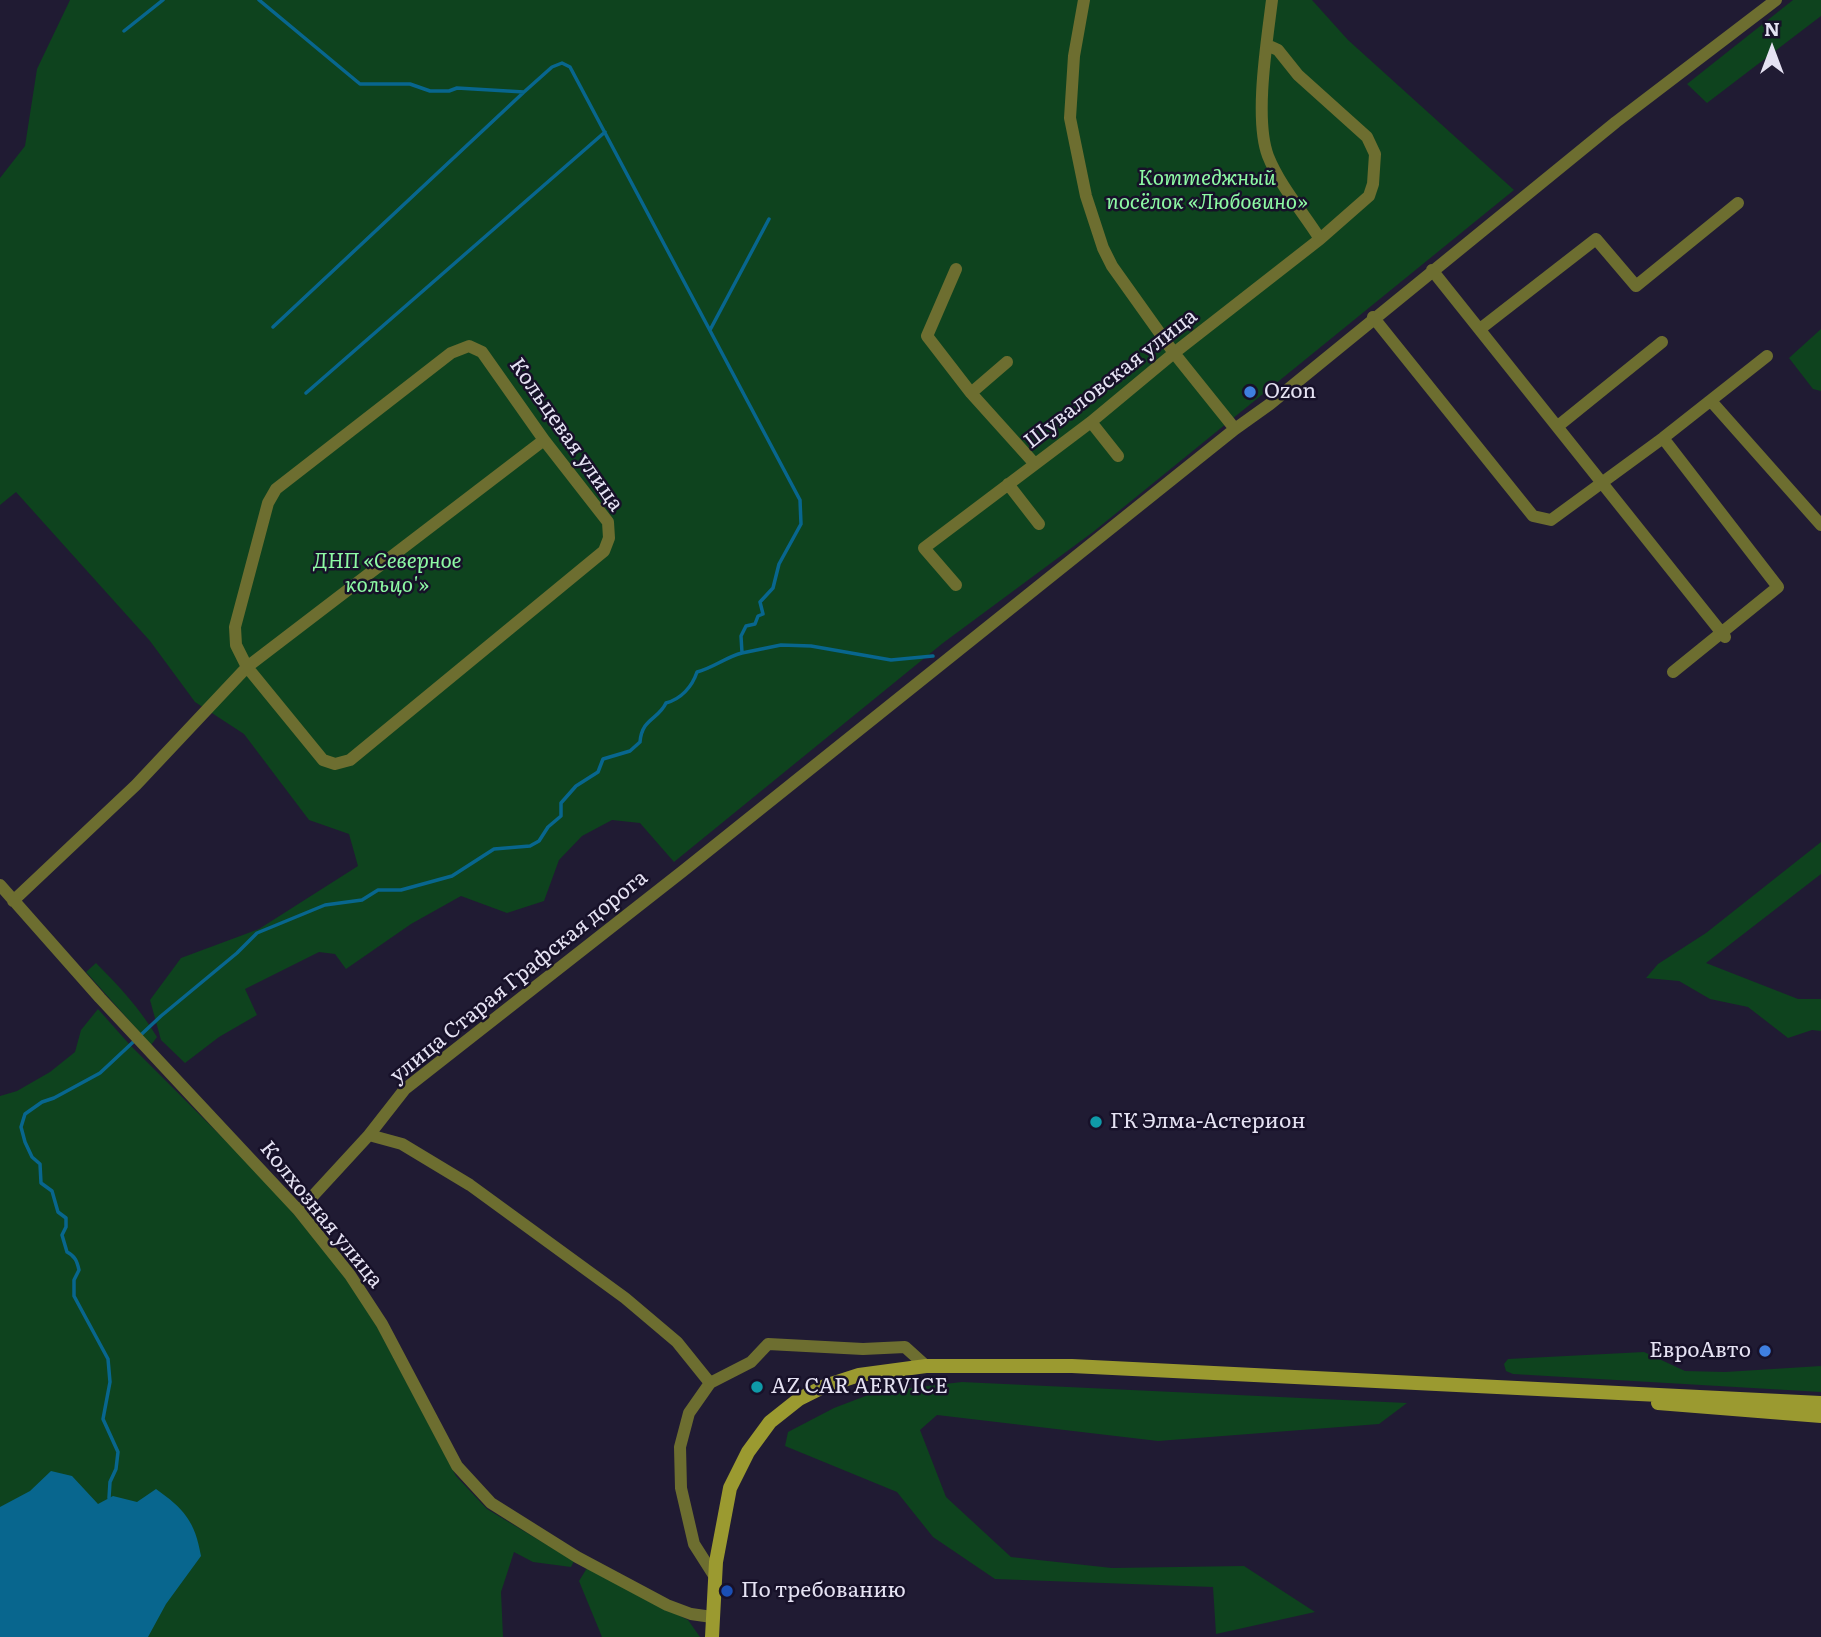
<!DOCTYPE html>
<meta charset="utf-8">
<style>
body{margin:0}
#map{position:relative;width:1821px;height:1637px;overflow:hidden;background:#201b33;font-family:Literata,serif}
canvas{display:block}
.north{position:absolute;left:1737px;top:14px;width:70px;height:70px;-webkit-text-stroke:5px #171129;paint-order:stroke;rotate:0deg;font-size:19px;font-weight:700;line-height:28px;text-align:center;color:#e5e2f3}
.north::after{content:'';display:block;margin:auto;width:24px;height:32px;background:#e5e2f3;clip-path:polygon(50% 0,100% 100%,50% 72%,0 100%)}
</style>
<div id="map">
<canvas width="1821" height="1637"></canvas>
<div class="north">N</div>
</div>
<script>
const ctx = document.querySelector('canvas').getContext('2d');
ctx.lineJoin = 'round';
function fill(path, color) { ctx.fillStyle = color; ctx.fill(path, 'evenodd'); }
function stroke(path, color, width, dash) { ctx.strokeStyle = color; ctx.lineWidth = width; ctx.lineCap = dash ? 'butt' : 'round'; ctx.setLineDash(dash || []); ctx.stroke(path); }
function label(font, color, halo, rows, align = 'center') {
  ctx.font = font + ' Literata,serif'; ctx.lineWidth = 5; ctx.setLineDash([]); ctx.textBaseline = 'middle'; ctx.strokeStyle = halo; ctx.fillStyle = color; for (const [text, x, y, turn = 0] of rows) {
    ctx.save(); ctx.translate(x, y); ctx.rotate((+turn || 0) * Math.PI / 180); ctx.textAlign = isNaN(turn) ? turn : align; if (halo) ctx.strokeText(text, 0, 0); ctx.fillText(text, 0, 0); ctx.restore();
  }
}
const green = new Path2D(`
 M 70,0 L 1312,0 L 1348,40 L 1514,190 L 1093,532 L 943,643 L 674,862 L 640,823 L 612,820 L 582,836 L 559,860 L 544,901 L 507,913 L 461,896 L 411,924 L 346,969 L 335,954 L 319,952 L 245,989 L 257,1015 L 219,1037 L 185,1063 L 161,1040 L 150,1000 L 181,958 L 259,929 L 358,866 L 349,834 L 309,820 L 244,734 L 195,702 L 150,641 L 16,492 L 0,505 L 0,178 L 25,146 L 37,69 Z
 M 1793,0 L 1821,0 L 1821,16 L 1707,103 L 1687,84 Z
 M 1821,329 L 1821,391 L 1813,389 L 1789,358 Z
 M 1821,842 L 1821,874 L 1706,963 L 1798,999 L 1821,999 L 1821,1031 L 1812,1030 L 1788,1038 L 1748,1007 L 1710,999 L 1679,981 L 1646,978 L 1658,964 L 1706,933 Z
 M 96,963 C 120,987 140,1009 157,1037 L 151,1045 L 86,972 Z
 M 98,1009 L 130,1045 L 266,1181 L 345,1275 L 379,1330 L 456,1476 L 487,1509 L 574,1561 L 571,1567 L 533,1562 L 514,1552 L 501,1592 L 503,1637 L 0,1637 L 0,1096 L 17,1091 L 50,1072 L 75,1052 L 81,1030 Z
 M 1644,1352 L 1685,1371 L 1725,1372 L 1821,1366 L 1821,1392 L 1513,1374 L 1506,1371 L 1504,1364 L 1508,1359 Z
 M 962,1382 L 1407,1403 L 1379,1424 L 1158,1441 L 937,1415 L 920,1430 L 946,1497 L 1011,1557 L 1112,1568 L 1244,1566 L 1315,1612 L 1216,1634 L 1213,1587 L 995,1579 L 933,1537 L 897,1492 L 785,1446 L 788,1432 L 834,1408 L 876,1392 Z
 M 587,1568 L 688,1620 L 700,1637 L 602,1637 L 579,1581 Z`);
const water = new Path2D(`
 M 51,1471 L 72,1476 L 98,1504 L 113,1496 L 137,1502 L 156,1489 C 184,1509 195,1521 201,1556 L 166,1604 L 148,1637 L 0,1637 L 0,1507 L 30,1491 Z`);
const stream = new Path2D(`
 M 259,0 L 360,84 L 410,84 L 430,91 L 449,91 L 457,88 L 524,92
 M 124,31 L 163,0
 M 710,330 L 769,219
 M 306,393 L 605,132
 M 742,653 L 781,645 L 811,646 L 891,660 L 933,656
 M 109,1498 L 110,1482 L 116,1469 L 118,1452 L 103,1419 L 110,1382 L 108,1359 L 74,1296 L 74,1280 L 79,1270 C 77,1261 75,1256 67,1252 L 62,1235 L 66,1227 L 66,1218 L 58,1212 L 52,1191 L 41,1183 L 40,1164 L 32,1157 L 25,1142 L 21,1127 L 25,1114 L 42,1102 L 54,1098 L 100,1073 L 161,1016 L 237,953 L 257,933 L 325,905 L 362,900 L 378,890 L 401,890 L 452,876 L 494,849 L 530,846 L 539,841 L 548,827 L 561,816 L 561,803 L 576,786 L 598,772 L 603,759 L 630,751 L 640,742 C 642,718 658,720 666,703 C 681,699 692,687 697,672 C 713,668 726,657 742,653 L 741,636 L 746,626 L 755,624 L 758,616 L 763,614 L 760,602 L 773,588 L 779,564 L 801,524 L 800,500 L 570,67 L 562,63 L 552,67 L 524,92 L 273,327`);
const minor = new Path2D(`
 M 1084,0 L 1074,56 L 1070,118 L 1086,196 L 1103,248 L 1112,266 L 1174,353 L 1235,429
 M 1272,0 C 1267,41 1254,119 1268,156 C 1280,186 1303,212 1320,239
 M 956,269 L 927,336 L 971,393 L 1034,463
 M 1432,270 L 1725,637
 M 1373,317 L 1533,516 L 1551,520 L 1663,438 L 1767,356
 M 1480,329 L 1596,239 L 1636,286 L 1738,203
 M 469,346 L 482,352 L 544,440 L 608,522 L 609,538 L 604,551 L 350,760 L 335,764 L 323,760 L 247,667 L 236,645 L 235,627 L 268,503 L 276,489 L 451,353 Z
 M 971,393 L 1007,362
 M 1711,401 L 1821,525
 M 1091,422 L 1118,456
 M 1558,426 L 1662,342
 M 1663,438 L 1778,587 L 1673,672
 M 1008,484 L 1039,524
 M 956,585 L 924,548 L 1091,422 L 1174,353 L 1320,239 L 1369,196 L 1373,184 L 1375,154 L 1367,137 L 1298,75 L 1278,50 L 1267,45
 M 0,885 L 100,998 L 299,1211 L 350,1275 L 382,1324 L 457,1466 L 491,1503 L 577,1557 L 667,1605 L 691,1614 L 712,1617
 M 13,901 L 136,785 L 247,667 L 544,440
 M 369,1135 L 402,1144 L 470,1185 L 625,1298 L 677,1342 L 710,1383
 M 299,1211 L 369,1135 L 405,1089 L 683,871 L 1235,429 L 1270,404 L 1616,122 L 1776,0
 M 715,1577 L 694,1544 L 681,1488 L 680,1447 L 689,1413 L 710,1383 L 751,1362 L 768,1344 L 863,1349 L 905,1347 L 926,1366`);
const secondary = new Path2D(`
 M 1658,1403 L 1821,1416
 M 712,1637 L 716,1562 L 730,1488 L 748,1452 L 770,1422 L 799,1399 L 825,1386 L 859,1375 L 926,1366 L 1072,1366 L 1821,1403`);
const markers = [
 [1250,392,7,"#3f7fe0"],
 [1096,1122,7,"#0f9aa8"],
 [1765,1351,7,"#3f7fe0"],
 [757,1387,7,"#0f9aa8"],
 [727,1591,7,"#1a4fb4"]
];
const parkNames = [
 ["Коттеджный",1207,179],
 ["посёлок «Любовино»",1207,203],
 ["ДНП «Северное",387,562],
 ["кольцо'»",387,586]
];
const streetNames = [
 ["Шуваловская улица",1111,379,-38],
 ["Кольцевая улица",566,435,55],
 ["улица Старая Графская дорога",519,977,-39],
 ["Колхозная улица",321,1215,51]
];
const poiNames = [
 ["Ozon",1264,392],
 ["ГК Элма-Астерион",1110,1122],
 ["ЕвроАвто",1751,1351,"right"],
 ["AZ CAR AERVICE",771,1387],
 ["По требованию",741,1591]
];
fill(green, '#0e431e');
fill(water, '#08668e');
stroke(stream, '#08668e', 3.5);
stroke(minor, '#6d6e30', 12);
stroke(secondary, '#9b9a30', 14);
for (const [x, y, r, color] of markers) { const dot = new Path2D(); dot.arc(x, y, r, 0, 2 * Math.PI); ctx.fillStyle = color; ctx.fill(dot); stroke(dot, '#171129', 2.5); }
label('italic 21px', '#8df9a4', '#171129', parkNames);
label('21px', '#e5e2f3', '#171129', streetNames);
label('21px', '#e5e2f3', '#171129', poiNames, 'left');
</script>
